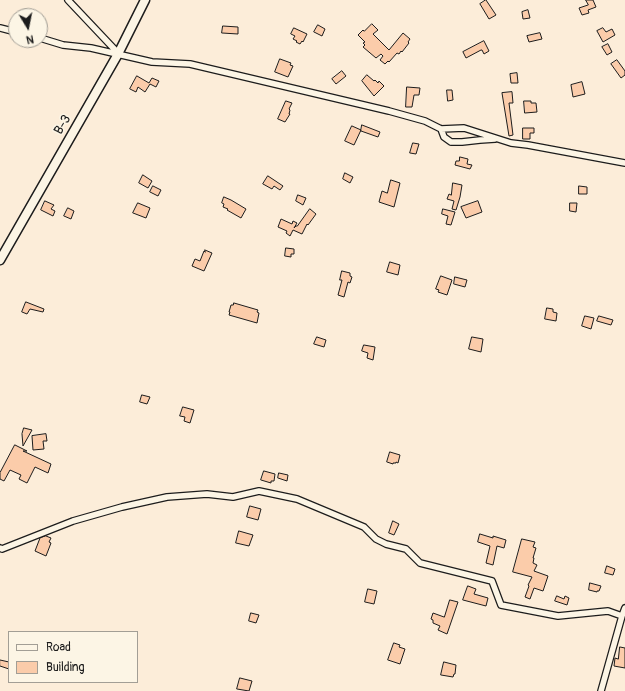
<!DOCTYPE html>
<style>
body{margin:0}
#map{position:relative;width:625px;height:691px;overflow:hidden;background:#fcedd9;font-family:Pangolin,sans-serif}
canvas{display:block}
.legend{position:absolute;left:8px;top:631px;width:130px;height:52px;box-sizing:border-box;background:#fcf5e5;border:1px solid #a29e95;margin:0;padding:5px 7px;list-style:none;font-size:12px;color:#1c1c1c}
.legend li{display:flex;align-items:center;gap:8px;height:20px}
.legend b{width:20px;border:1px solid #a29e95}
.north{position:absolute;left:8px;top:8px;width:40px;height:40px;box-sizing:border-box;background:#fcf5e5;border:1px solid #a29e95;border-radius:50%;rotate:170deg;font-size:11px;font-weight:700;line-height:16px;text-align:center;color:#1c1c1c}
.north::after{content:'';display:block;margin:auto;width:14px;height:18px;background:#1c1c1c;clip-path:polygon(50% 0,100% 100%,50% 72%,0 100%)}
</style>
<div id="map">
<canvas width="625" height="691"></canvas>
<ul class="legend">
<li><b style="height:5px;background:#fcf5e5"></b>Road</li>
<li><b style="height:11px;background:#fbccaa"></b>Building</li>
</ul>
<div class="north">N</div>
</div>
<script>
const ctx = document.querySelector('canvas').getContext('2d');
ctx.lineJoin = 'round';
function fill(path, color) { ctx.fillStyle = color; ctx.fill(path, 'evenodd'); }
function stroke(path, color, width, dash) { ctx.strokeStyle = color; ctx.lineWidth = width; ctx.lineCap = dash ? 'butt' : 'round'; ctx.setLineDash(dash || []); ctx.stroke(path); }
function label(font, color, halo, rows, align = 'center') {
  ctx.font = font + ' Pangolin,sans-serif'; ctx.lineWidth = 3; ctx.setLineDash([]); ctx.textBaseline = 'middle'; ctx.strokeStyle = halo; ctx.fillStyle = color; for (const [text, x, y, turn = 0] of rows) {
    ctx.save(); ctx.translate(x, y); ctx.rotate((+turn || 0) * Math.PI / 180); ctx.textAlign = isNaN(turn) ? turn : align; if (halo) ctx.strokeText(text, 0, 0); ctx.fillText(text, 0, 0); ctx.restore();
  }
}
const building = new Path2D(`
 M 486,0 L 496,15 L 489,19 L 480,4 Z
 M 586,0 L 593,0 L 596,7 L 588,10 L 589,13 L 582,15 L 579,8 L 588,5 Z
 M 528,10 L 530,18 L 523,19 L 522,12 Z
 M 372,24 L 378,30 L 373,34 L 389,50 L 403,33 L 410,39 L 408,42 L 409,43 L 402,52 L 401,51 L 399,54 L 397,53 L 389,62 L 388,61 L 385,64 L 380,60 L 383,56 L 381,54 L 376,58 L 363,47 L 365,45 L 363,43 L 365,42 L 358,35 L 363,30 L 364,31 Z
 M 318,25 L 325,29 L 322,36 L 314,32 Z
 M 223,26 L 238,27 L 238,34 L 222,33 Z
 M 294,28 L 307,34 L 303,42 L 302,41 L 300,44 L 296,42 L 297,41 L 293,39 L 295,36 L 291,34 Z
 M 603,28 L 606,32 L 612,29 L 615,35 L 603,42 L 597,31 Z
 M 540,33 L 542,39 L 529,42 L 527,36 Z
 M 484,41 L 489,51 L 484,54 L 482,50 L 481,50 L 466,58 L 463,52 Z
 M 608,44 L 612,52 L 607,55 L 602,47 Z
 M 280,59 L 291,63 L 290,65 L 293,66 L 288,77 L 275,72 Z
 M 617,60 L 625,71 L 625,75 L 621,78 L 611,64 Z
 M 342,71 L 346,76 L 336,84 L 332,79 Z
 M 517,73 L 518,83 L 511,83 L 510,74 Z
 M 367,75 L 374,81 L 375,80 L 378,83 L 379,81 L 384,86 L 374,96 L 362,81 Z
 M 137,76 L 149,83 L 152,78 L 159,81 L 156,87 L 150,84 L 145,92 L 138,87 L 136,92 L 130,89 Z
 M 582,82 L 585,94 L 573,97 L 571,85 Z
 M 407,87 L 420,88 L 419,95 L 414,95 L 412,107 L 406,107 Z
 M 447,90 L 452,90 L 453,100 L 448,101 Z
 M 512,92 L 513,103 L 509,103 L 513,135 L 509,136 L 502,93 Z
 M 286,101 L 292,103 L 289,109 L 290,110 L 289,114 L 290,114 L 285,122 L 278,119 Z
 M 524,101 L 531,101 L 531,103 L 536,103 L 537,112 L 525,113 Z
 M 362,125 L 380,132 L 378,137 L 361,131 Z
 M 352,126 L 361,130 L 354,145 L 345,141 Z
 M 523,128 L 534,128 L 534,133 L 530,133 L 530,139 L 523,139 Z
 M 413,143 L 419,144 L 416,154 L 410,153 Z
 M 460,157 L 468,159 L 467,164 L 472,165 L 470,169 L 455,165 L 456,161 L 459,161 Z
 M 345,173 L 353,177 L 350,183 L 343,179 Z
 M 143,175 L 152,181 L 148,188 L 139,183 Z
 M 268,176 L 283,186 L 280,190 L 274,186 L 272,189 L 263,184 Z
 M 391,180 L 400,183 L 394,207 L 379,202 L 382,191 L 387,193 Z
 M 453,183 L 462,185 L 460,197 L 456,210 L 452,209 L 454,201 L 447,199 L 449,194 L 451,195 Z
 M 153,186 L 161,190 L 158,196 L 150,192 Z
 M 579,186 L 587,187 L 587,194 L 579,194 Z
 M 298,195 L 306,198 L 303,205 L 296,201 Z
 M 224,197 L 231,200 L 246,209 L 241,218 L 227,210 L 228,209 L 223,207 L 224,204 L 222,203 Z
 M 45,201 L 54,205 L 51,209 L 55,211 L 53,216 L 41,210 Z
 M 478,201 L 482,212 L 466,218 L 461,207 Z
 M 138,203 L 150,208 L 146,218 L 133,213 Z
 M 570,203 L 577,203 L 576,212 L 570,211 Z
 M 68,208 L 74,211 L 71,219 L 64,216 Z
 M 310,209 L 316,214 L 308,225 L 307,224 L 302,234 L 293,230 L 290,236 L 286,233 L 287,231 L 278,227 L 281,219 L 292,224 L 293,221 L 297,223 L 294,228 L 296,226 L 297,226 Z
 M 443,209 L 455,212 L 451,225 L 446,224 L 448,216 L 442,214 Z
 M 286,248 L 294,249 L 294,254 L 291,254 L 291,257 L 285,256 Z
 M 205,250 L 212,253 L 204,271 L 192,266 L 195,259 L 200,261 L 204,251 L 205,252 Z
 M 390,262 L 400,265 L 398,275 L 387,272 Z
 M 342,271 L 350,273 L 350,276 L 352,277 L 350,283 L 348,282 L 344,297 L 338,295 L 342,280 L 340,280 Z
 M 441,276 L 452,280 L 447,295 L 438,292 L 439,290 L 436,289 Z
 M 455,277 L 467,280 L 465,287 L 454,284 Z
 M 26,302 L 44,309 L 43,312 L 30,309 L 27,314 L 22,312 Z
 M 234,303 L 258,310 L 257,312 L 259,313 L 257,323 L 229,315 L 230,312 L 229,312 L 231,305 L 233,305 Z
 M 547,308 L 553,309 L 553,312 L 557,313 L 556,321 L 545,319 Z
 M 585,316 L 594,318 L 591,329 L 582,326 Z
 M 599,316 L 613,320 L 611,325 L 597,321 Z
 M 317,337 L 326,340 L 324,347 L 314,344 Z
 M 472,337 L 483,339 L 481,352 L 469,349 Z
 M 364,345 L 375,347 L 373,360 L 367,358 L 368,353 L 362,351 Z
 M 142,395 L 150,397 L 147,404 L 140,402 Z
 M 183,407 L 194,410 L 190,423 L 184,421 L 185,417 L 180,416 Z
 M 24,428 L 32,430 L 23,446 L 22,434 Z
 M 46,434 L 47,441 L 43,441 L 44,449 L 33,450 L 32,436 Z
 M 15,445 L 27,451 L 23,451 L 51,464 L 48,473 L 35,467 L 27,483 L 19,479 L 21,475 L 10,470 L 4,481 L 0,479 L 0,473 Z
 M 390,452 L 400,455 L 398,463 L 396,462 L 396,463 L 393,463 L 393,464 L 387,462 Z
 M 264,471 L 275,474 L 274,481 L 271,481 L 271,483 L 261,480 Z
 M 279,473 L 288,475 L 287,481 L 278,478 Z
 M 250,506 L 261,509 L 258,520 L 247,517 Z
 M 393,521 L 399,524 L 394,535 L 389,533 Z
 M 239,531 L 253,535 L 249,546 L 236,543 Z
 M 480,534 L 493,538 L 493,536 L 506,540 L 504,548 L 497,546 L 493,565 L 486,563 L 490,546 L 478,542 Z
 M 46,536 L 51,538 L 49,542 L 51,543 L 46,556 L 35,551 L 40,538 Z
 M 522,539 L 535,542 L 533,547 L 536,548 L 533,558 L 534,558 L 533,563 L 537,565 L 534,571 L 548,576 L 543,591 L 534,588 L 530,599 L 525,597 L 529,586 L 528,585 L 532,577 L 513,572 Z
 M 607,566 L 615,569 L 613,575 L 605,573 Z
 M 590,583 L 601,586 L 599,591 L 597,591 L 597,592 L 589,590 Z
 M 468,586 L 476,589 L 474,594 L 488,598 L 486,606 L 463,600 Z
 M 368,589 L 377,591 L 374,604 L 365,602 Z
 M 557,596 L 564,599 L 565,596 L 569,598 L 567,605 L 555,601 Z
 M 450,600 L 458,602 L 447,634 L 438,630 L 440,626 L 433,623 L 433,620 L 431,619 L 433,613 L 444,617 Z
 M 251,613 L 259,615 L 256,623 L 249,621 Z
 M 394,643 L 400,645 L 399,647 L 405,649 L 400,664 L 388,660 Z
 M 620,647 L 625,648 L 625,668 L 614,666 L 615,658 L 618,659 Z
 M 0,660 L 9,662 L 9,669 L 0,666 Z
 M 444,662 L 456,665 L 455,674 L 454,674 L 453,677 L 441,675 Z
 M 240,678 L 252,681 L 249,691 L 237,689 Z`);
const minor = new Path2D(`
 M 68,0 L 118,53
 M 0,28 L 16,32
 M 40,38 L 63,45 L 91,48 L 152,62 L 190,64 L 389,111 L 425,121 L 441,129 L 464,128 L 511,143 L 528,145 L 625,163
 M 441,129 L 444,137 L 451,142 L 462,142 L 480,140 L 495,139
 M 0,548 L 2,549 L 73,521 L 122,507 L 167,497 L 207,494 L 233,497 L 259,491 L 297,499 L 364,527 L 376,539 L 386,544 L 406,549 L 420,563 L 492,581 L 501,605 L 558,616 L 608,611 L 622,616
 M 601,691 L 622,616 L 625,608`);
const secondary = new Path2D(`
 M 0,260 L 118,54 L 145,0`);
const streetNames = [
 ["B-3",63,125,-60]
];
fill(building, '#fbccaa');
stroke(building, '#1c1c1c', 1);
stroke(minor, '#1c1c1c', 8);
stroke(secondary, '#1c1c1c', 11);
stroke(minor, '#fcf5e5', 5.5);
stroke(secondary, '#fcf5e5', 8);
label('13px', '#1c1c1c', '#fcf5e5', streetNames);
</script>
